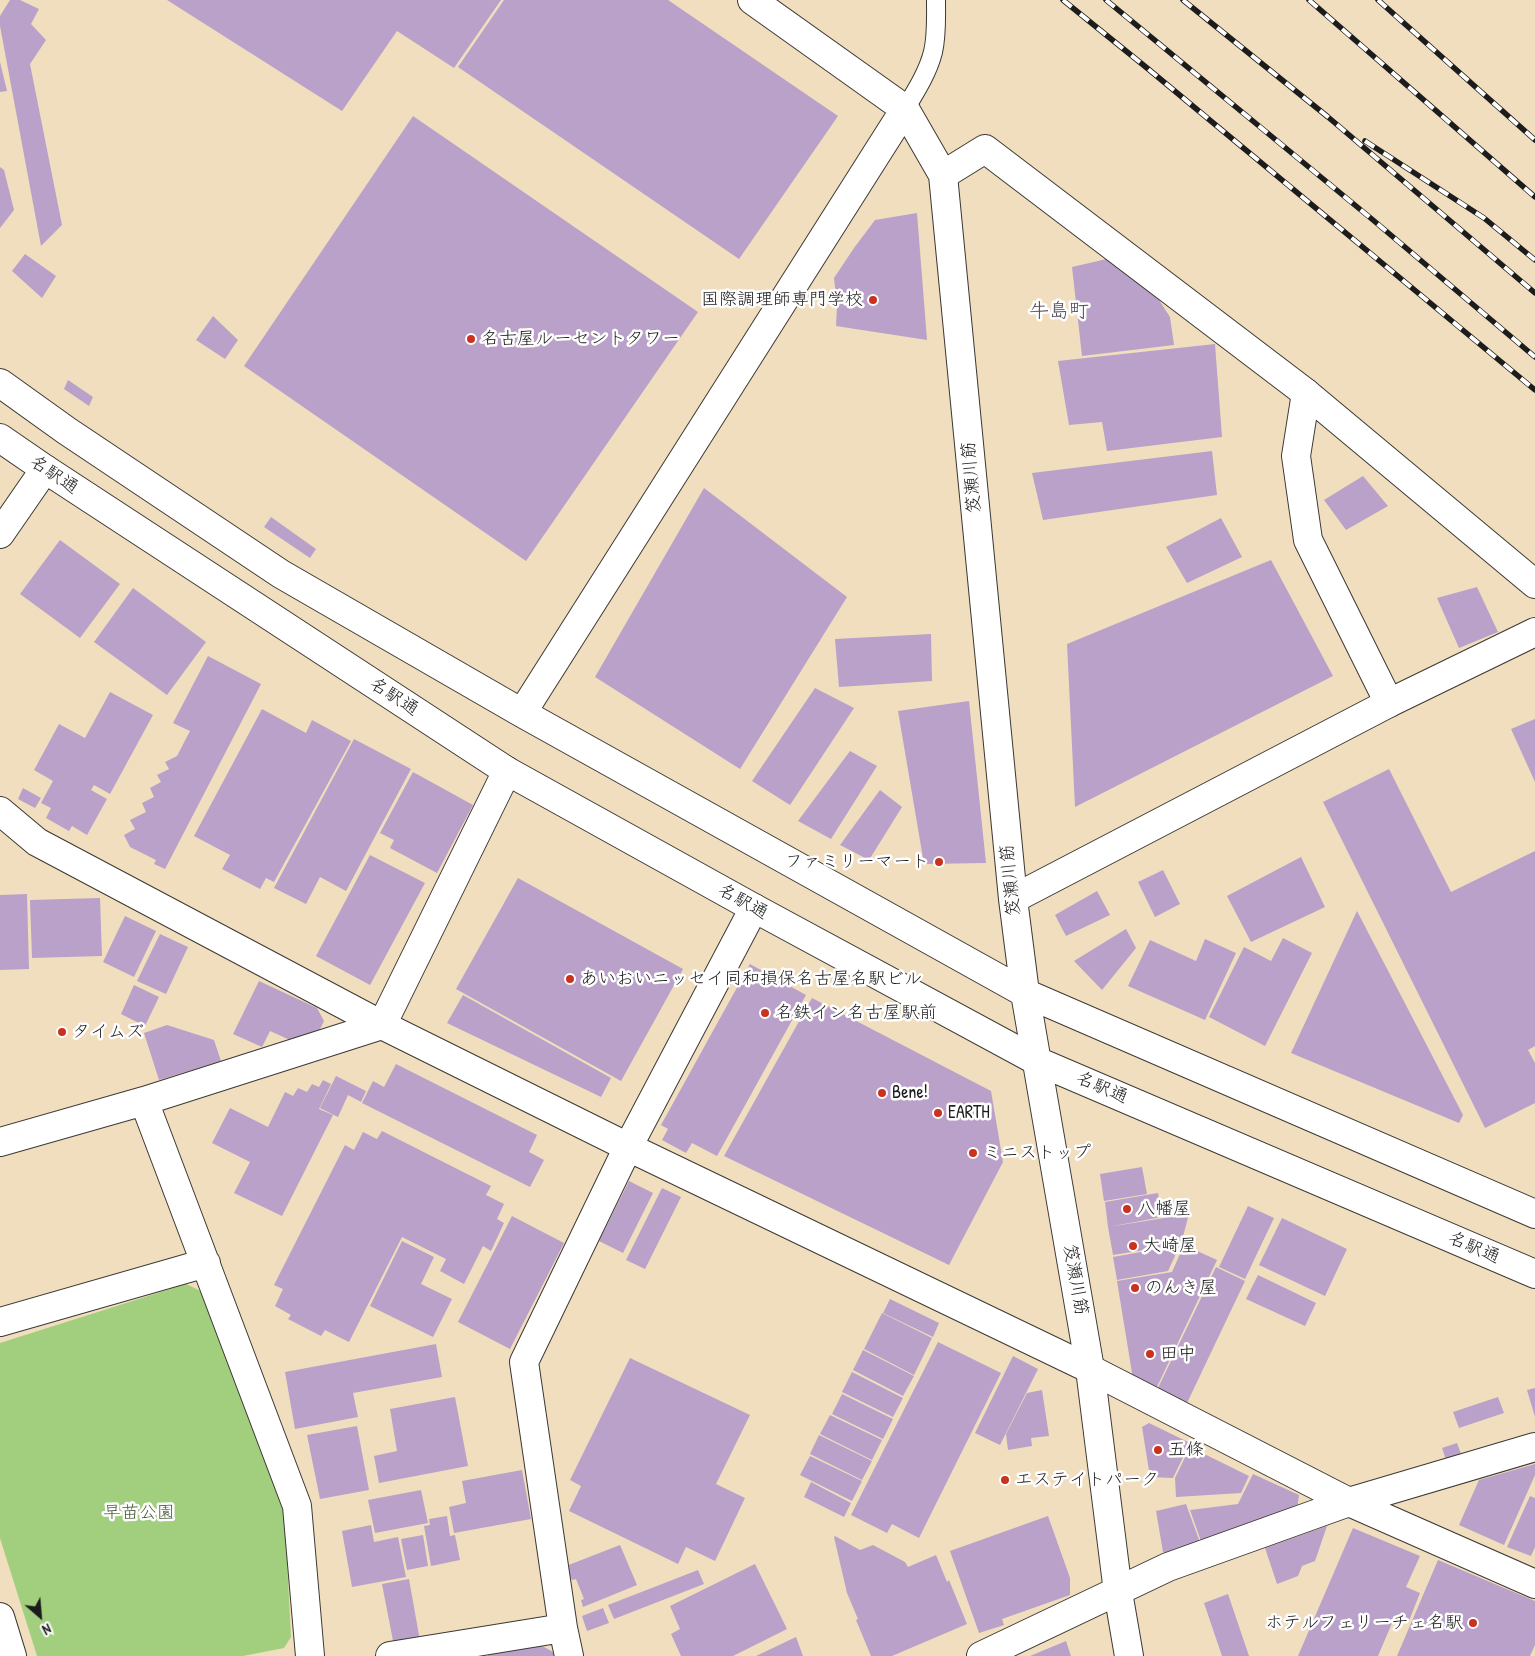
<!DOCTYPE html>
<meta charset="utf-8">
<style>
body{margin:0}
#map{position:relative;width:1535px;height:1656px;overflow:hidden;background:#f1debe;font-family:"Patrick Hand",sans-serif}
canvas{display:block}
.north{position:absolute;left:15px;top:1591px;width:50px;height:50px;-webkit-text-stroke:4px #fff;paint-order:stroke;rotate:153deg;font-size:14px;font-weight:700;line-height:20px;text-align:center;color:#1c1c1c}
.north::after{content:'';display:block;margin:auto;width:18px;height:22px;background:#1c1c1c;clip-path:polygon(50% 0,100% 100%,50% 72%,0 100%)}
</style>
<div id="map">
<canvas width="1535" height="1656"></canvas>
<div class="north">N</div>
</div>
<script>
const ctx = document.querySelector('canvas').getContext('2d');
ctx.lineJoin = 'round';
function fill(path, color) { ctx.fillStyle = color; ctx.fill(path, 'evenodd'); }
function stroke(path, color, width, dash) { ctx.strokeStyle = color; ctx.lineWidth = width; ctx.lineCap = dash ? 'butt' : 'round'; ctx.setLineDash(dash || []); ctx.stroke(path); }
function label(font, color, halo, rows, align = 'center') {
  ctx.font = font + ' "Patrick Hand","Klee One",sans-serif'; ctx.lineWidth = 5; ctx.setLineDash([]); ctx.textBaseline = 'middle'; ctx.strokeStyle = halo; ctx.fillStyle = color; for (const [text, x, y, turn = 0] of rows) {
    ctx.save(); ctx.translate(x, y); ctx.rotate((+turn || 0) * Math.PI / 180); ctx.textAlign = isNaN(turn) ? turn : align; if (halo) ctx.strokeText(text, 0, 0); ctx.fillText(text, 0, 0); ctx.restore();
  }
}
const green = new Path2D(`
 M 186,1284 L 205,1293 L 284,1504 L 291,1637 L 284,1648 L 243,1656 L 37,1656 L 0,1538 L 0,1343 Z`);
const building = new Path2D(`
 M 10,0 L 20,0 L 39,9 L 31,24 L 46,40 L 30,64 L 62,225 L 41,246 L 0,26 L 0,16 Z
 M 167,0 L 501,0 L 454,68 L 397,31 L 342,111 Z
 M 504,0 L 668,0 L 838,116 L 739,259 L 458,67 Z
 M 0,62 L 7,91 L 0,92 Z
 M 413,116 L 698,312 L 526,561 L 244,366 Z
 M 0,167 L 4,170 L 14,210 L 0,228 Z
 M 917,213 L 927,340 L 836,326 L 837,306 L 834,278 L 854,248 L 875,220 Z
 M 25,254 L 56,276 L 42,298 L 12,271 Z
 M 1111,258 L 1140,280 L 1159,300 L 1170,317 L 1174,345 L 1082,356 L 1072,267 Z
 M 213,316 L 238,340 L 225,359 L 196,340 Z
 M 1215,344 L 1222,437 L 1107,451 L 1102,422 L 1069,425 L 1058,361 Z
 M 68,380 L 93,397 L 89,406 L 64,389 Z
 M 1212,451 L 1217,495 L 1043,520 L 1032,473 Z
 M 1363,476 L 1388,506 L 1346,530 L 1324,500 Z
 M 704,488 L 847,597 L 740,769 L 595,677 Z
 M 271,517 L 316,549 L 310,558 L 264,527 Z
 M 1221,518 L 1242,557 L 1187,583 L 1166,547 Z
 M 60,540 L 120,584 L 80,638 L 20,594 Z
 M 1271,560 L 1333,676 L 1075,807 L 1067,644 Z
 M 1477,587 L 1498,632 L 1459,648 L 1437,598 Z
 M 133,588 L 206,642 L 167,695 L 94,642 Z
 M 931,634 L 932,681 L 839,687 L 835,639 Z
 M 208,656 L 261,684 L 165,869 L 154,864 L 156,860 L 130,847 L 124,835 L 135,829 L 130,820 L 146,812 L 142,803 L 154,797 L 150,788 L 161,782 L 157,775 L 169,769 L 165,762 L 177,756 L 190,731 L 173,723 Z
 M 815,688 L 854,708 L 790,805 L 752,781 Z
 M 110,692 L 153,715 L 110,794 L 94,785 L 91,790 L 107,799 L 87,835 L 72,826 L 69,831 L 46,818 L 51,808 L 41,803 L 53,781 L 34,770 L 59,724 L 85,738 Z
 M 969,701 L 986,863 L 924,864 L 898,711 Z
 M 262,709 L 306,733 L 312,720 L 351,741 L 274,882 L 266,878 L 260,889 L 222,869 L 230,855 L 194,836 Z
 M 1535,719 L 1535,782 L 1511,729 Z
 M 354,739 L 411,769 L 346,891 L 320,877 L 306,904 L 274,888 Z
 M 850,751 L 877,766 L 831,839 L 798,821 Z
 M 1389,769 L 1451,892 L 1535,851 L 1535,1046 L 1528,1050 L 1535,1063 L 1535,1103 L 1485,1128 L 1323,802 Z
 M 413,772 L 473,805 L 437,873 L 390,848 L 394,840 L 380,833 Z
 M 23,788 L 41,798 L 35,808 L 18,799 Z
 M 880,790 L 902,807 L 869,860 L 840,845 Z
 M 370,855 L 425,883 L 370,985 L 316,956 Z
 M 1301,857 L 1325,907 L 1251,942 L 1227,896 Z
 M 1163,870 L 1180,904 L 1155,917 L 1138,882 Z
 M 518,878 L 683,969 L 621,1081 L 456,989 Z
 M 1097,891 L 1110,915 L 1066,936 L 1055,915 Z
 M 27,894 L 29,969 L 0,970 L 0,895 Z
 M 100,898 L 102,956 L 32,958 L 30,900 Z
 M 1357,911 L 1463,1115 L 1459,1123 L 1291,1053 Z
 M 125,916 L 156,931 L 134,977 L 103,962 Z
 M 1126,929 L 1136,948 L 1102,990 L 1074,961 Z
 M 160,934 L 188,947 L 166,994 L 137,981 Z
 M 1283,938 L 1312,953 L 1265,1046 L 1209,1017 L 1244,947 L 1271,961 Z
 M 1205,939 L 1236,953 L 1205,1020 L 1128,986 L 1150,940 L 1196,961 Z
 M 750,964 L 806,995 L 717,1156 L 692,1143 L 686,1153 L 662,1140 L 668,1129 L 661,1125 Z
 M 259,981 L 317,1008 L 324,1021 L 319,1031 L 290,1040 L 270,1031 L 262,1047 L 233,1034 Z
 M 134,985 L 159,997 L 145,1026 L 121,1014 Z
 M 463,995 L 611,1078 L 601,1097 L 447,1023 Z
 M 812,998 L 991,1091 L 1003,1162 L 949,1265 L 724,1156 Z
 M 167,1025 L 214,1040 L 221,1061 L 159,1080 L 144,1033 Z
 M 396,1064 L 537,1135 L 529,1152 L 544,1160 L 530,1187 L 362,1103 L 373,1081 L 384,1087 Z
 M 336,1076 L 366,1091 L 361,1102 L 348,1095 L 338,1117 L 320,1108 Z
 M 323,1080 L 331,1084 L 319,1109 L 333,1115 L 282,1216 L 234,1193 L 250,1162 L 212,1143 L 230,1108 L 268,1127 L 285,1092 L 293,1096 L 298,1088 L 307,1092 L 312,1084 L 319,1087 Z
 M 382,1131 L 491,1186 L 486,1195 L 504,1204 L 497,1219 L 504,1223 L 491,1251 L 483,1246 L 464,1284 L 440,1271 L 446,1259 L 402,1237 L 349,1342 L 325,1330 L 321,1336 L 288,1319 L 291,1315 L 275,1306 L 283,1289 L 274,1285 L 345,1145 L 354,1150 L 363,1132 L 377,1139 Z
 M 1142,1167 L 1147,1194 L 1104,1201 L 1100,1174 Z
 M 629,1181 L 653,1193 L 623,1253 L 599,1241 Z
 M 662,1188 L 681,1197 L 645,1269 L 626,1260 Z
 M 1158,1193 L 1162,1217 L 1108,1227 L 1105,1202 Z
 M 1248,1206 L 1274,1218 L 1245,1279 L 1219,1267 Z
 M 1189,1214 L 1181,1244 L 1113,1255 L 1108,1227 Z
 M 512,1216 L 564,1243 L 510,1349 L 458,1322 Z
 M 1282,1218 L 1347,1249 L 1325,1296 L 1259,1265 Z
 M 402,1241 L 434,1257 L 421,1284 L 452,1299 L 433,1337 L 370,1306 Z
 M 1180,1245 L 1168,1271 L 1117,1280 L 1113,1257 Z
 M 1184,1245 L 1217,1260 L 1156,1389 L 1133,1379 L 1117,1281 L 1172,1272 Z
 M 1216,1267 L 1245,1281 L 1187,1403 L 1157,1390 Z
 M 1258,1275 L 1316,1303 L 1305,1326 L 1246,1299 Z
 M 890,1299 L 939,1323 L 933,1337 L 883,1313 Z
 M 882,1313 L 932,1338 L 914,1375 L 864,1349 Z
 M 938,1342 L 1001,1373 L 919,1538 L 892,1524 L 887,1533 L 851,1515 Z
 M 436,1344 L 442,1377 L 353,1393 L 358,1417 L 295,1429 L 285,1372 Z
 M 863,1350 L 914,1376 L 903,1396 L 853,1370 Z
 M 1013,1356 L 1038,1369 L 1000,1445 L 975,1433 Z
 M 630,1358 L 750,1415 L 716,1484 L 745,1498 L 715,1561 L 686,1547 L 678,1564 L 569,1511 L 581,1486 L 570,1480 Z
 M 852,1372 L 903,1398 L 893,1417 L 842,1392 Z
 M 1535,1388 L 1535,1417 L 1527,1390 Z
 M 1042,1390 L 1049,1436 L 1031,1438 L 1032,1446 L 1008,1450 L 1006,1434 L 1027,1393 Z
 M 842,1394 L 893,1419 L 883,1439 L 832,1414 Z
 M 455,1397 L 468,1466 L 379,1483 L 374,1456 L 397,1451 L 390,1409 Z
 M 1498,1397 L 1504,1413 L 1459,1428 L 1453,1412 Z
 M 830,1415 L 882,1440 L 872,1460 L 820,1434 Z
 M 1149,1423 L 1190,1443 L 1173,1478 L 1150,1477 L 1142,1427 Z
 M 357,1426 L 369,1490 L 320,1499 L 307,1435 Z
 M 819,1435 L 872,1461 L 862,1480 L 810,1454 Z
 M 1457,1443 L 1461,1454 L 1446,1460 L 1442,1448 Z
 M 1190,1447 L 1249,1476 L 1241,1493 L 1176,1497 L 1175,1478 Z
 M 810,1456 L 862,1481 L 852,1501 L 800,1475 Z
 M 1535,1464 L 1535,1475 L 1504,1545 L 1459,1525 L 1479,1480 Z
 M 522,1470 L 531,1519 L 454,1533 L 449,1507 L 466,1503 L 462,1481 Z
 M 1253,1474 L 1299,1495 L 1297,1510 L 1202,1544 L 1190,1510 L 1238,1504 Z
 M 811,1482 L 851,1503 L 844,1517 L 804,1497 Z
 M 421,1490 L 428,1523 L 375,1533 L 368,1500 Z
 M 1530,1496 L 1535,1498 L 1535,1547 L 1531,1556 L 1507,1547 Z
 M 1186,1504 L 1201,1545 L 1171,1556 L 1163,1552 L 1156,1511 Z
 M 447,1516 L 450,1536 L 455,1535 L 460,1560 L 431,1566 L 424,1526 L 430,1525 L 429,1519 Z
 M 1048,1516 L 1070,1578 L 1070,1595 L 1002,1619 L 1004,1625 L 979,1633 L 950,1551 Z
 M 371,1525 L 374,1542 L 398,1537 L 406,1577 L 352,1587 L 342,1531 Z
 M 1327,1526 L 1315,1561 L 1302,1566 L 1298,1576 L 1277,1584 L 1265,1548 Z
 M 1353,1528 L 1420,1556 L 1406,1587 L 1420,1593 L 1409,1621 L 1395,1616 L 1378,1656 L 1298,1656 Z
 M 423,1535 L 428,1566 L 407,1570 L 401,1539 Z
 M 835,1536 L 860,1550 L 873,1545 L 905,1562 L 908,1567 L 936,1555 L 947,1582 L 949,1580 L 967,1624 L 892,1656 L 871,1656 L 856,1620 L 858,1619 L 847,1593 L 834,1537 Z
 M 620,1545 L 637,1585 L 583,1607 L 581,1600 L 584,1599 L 576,1579 L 572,1580 L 566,1566 Z
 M 1438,1560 L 1535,1601 L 1535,1645 L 1530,1656 L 1397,1656 Z
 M 755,1564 L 787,1629 L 733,1656 L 681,1656 L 671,1634 L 680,1629 L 670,1606 Z
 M 698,1570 L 704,1584 L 614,1619 L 608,1605 Z
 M 409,1579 L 420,1641 L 394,1646 L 382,1584 Z
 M 1228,1594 L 1249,1656 L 1222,1656 L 1204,1603 Z
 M 603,1608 L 609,1623 L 587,1631 L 582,1616 Z
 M 796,1637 L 803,1656 L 756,1656 Z
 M 1066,1641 L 1071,1656 L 1030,1656 Z
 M 539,1644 L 560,1656 L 488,1656 L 488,1655 Z`);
const service = new Path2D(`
 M 905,109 C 916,91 928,72 933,52 C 937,35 936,17 936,0`);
const minor = new Path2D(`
 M 1306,393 L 1296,456 L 1308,540 L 1389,703
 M 0,534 L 45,469
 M 0,811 L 37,842 L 382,1025 L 628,1147 L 1090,1369 L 1349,1502 L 1535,1584
 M 144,1101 L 297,1506 L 310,1656
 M 0,1142 L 144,1101 L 382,1025 L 507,771
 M 0,1322 L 206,1263
 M 0,1617 L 12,1656
 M 390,1656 L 563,1628
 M 569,1656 L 563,1628 L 524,1362 L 628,1147 L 754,908
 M 981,1656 L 1168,1567 L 1349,1502 L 1535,1447`);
const tertiary = new Path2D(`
 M 752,0 L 905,109 L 943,175 L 1013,899 L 1025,993 L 1090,1369 L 1118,1592 L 1129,1656
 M 943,175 L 985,149 L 1306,393 L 1535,584
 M 0,383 L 67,431 L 281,574 L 522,713 L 1025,993 L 1535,1214
 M 0,438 L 45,469 L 507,771 L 754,908 L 1037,1061 L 1535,1274
 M 522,713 L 905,109
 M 1013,899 L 1389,703 L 1535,632`);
const rail = new Path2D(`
 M 1063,0 L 1147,68 L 1535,390
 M 1106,0 L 1373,220 L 1535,357
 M 1183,0 L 1328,117 L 1535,293
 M 1309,0 L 1535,197
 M 1378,0 L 1535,140
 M 1365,141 L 1484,218 L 1535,260`);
const markers = [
 [873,300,5,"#c8321e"],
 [471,339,5,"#c8321e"],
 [939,862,5,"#c8321e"],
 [570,979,5,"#c8321e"],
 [765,1013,5,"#c8321e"],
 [62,1032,5,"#c8321e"],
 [882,1093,5,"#c8321e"],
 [938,1113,5,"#c8321e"],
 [973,1153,5,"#c8321e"],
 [1127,1209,5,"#c8321e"],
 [1133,1246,5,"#c8321e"],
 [1135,1288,5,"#c8321e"],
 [1150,1354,5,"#c8321e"],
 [1158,1450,5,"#c8321e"],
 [1005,1480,5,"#c8321e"],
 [1473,1623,5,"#c8321e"]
];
const poiNames = [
 ["国際調理師専門学校",863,300,"right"],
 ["名古屋ルーセントタワー",481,339],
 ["ファミリーマート",929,862,"right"],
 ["あいおいニッセイ同和損保名古屋名駅ビル",580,979],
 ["名鉄イン名古屋駅前",775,1013],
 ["タイムズ",72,1032],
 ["Bene!",892,1093],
 ["EARTH",948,1113],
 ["ミニストップ",983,1153],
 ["八幡屋",1137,1209],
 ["大崎屋",1143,1246],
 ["のんき屋",1145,1288],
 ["田中",1160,1354],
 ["五條",1168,1450],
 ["エステイトパーク",1015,1480],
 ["ホテルフェリーチェ名駅",1463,1623,"right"]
];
const streetNames = [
 ["名駅通",54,475,34],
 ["笈瀬川筋",972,477,-95],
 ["名駅通",394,697,33],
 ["笈瀬川筋",1011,880,-96],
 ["名駅通",743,902,29],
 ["名駅通",1102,1088,23],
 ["名駅通",1474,1248,23],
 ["笈瀬川筋",1075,1280,80]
];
const parkNames = [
 ["早苗公園",139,1513]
];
const quarterNames = [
 ["牛島町",1059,312]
];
fill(green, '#a1cf7d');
fill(building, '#b9a1c9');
stroke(service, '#3c3934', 20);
stroke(minor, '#3c3934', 30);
stroke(tertiary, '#3c3934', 30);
stroke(service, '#fff', 18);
stroke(minor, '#fff', 28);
stroke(tertiary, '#fff', 28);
stroke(rail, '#1c1c1c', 5.5);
stroke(rail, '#fff', 4, [11]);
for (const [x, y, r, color] of markers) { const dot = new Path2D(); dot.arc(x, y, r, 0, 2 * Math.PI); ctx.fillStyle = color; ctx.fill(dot); stroke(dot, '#fff', 2); }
label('18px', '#1c1c1c', '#fff', poiNames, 'left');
label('18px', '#1c1c1c', '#fff', streetNames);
label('18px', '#4b5b3e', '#fff', parkNames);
label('20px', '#534b59', '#fff', quarterNames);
</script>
